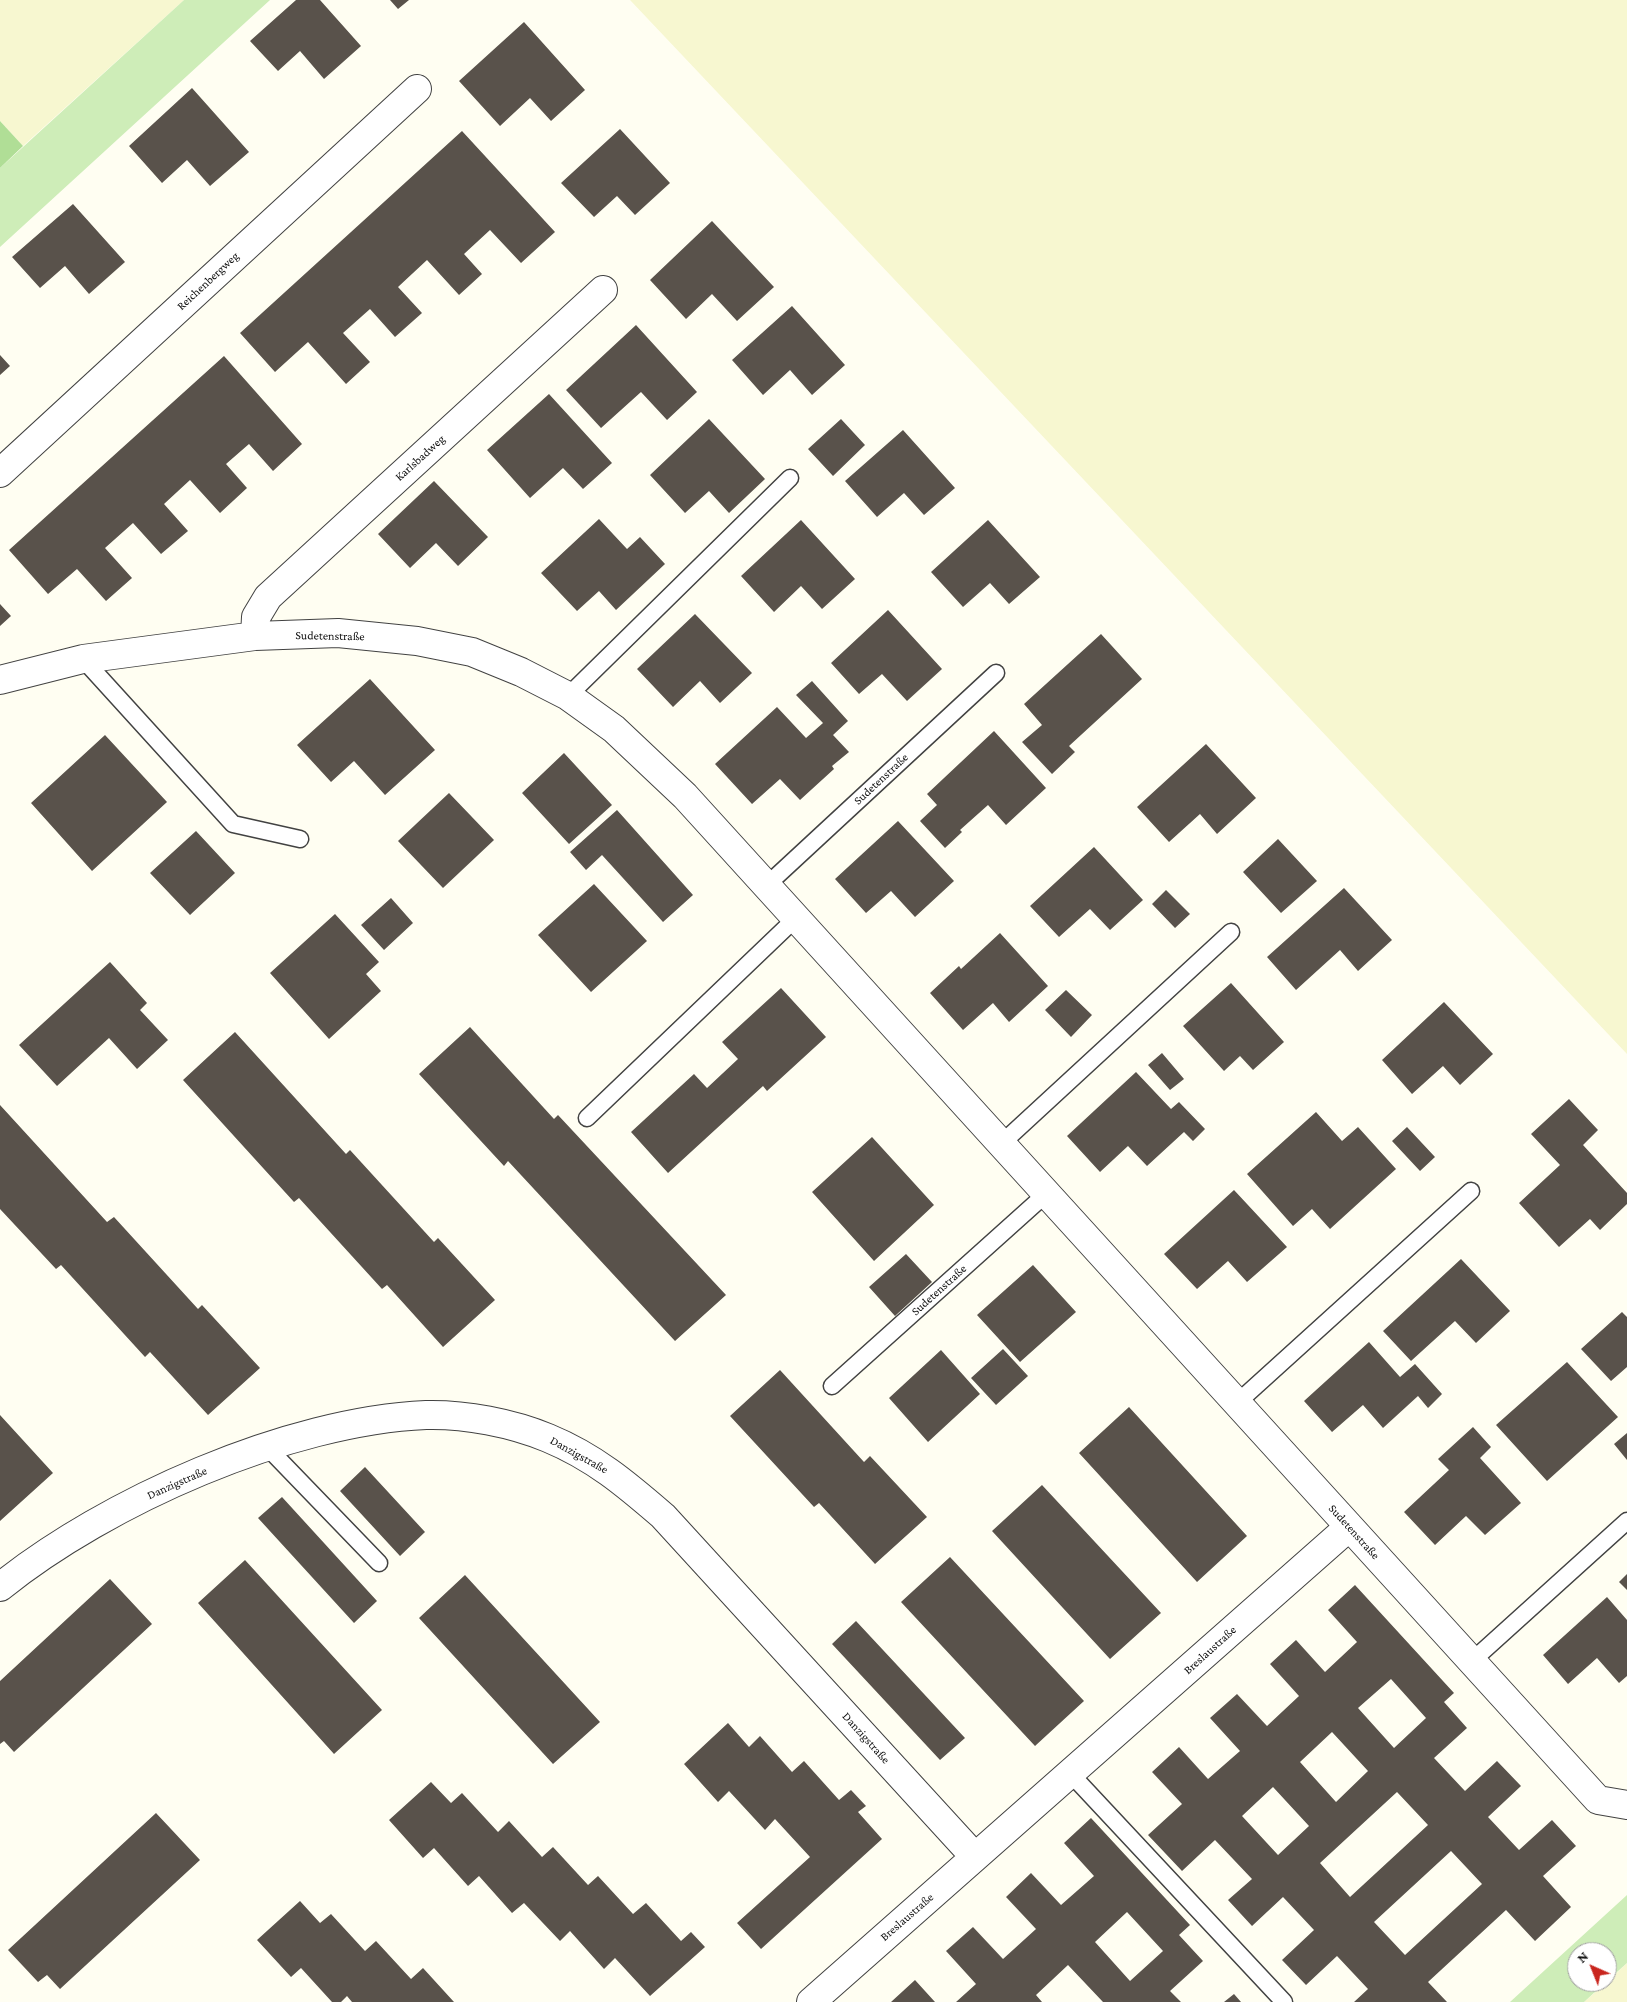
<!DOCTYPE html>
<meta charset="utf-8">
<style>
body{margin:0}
#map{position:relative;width:1627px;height:2002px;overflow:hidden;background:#fffef2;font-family:"Crimson Pro",serif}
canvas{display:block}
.north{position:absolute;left:1567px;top:1942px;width:50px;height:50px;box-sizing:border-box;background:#fff;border:1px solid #9f9f9f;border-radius:50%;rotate:316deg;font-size:14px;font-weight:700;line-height:20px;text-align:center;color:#0f0f0f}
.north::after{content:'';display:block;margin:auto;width:18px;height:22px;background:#c9261e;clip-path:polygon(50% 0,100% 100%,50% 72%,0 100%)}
</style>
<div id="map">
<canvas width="1627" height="2002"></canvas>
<div class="north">N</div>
</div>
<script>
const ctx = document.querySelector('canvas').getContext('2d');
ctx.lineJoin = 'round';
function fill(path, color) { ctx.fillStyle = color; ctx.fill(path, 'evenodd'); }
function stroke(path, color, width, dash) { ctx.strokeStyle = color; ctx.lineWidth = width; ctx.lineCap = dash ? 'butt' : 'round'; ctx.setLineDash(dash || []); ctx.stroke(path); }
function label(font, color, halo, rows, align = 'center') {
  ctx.font = font + ' "Crimson Pro",serif'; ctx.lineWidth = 5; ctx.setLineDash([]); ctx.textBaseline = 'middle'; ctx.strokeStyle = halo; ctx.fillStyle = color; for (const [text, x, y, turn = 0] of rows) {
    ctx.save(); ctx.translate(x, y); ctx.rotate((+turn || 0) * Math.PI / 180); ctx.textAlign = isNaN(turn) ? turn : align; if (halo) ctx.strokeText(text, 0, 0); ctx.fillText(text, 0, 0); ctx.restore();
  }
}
const farmland = new Path2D(`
 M 0,0 L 184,0 L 23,146 L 0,121 Z
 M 630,0 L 1627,0 L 1627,1054 Z
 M 1627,1963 L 1627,2002 L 1584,2002 L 1607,1982 Z`);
const green = new Path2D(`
 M 184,0 L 270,0 L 0,247 L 0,168 Z
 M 1627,1895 L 1627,1963 L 1607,1981 L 1607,1952 L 1577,1952 L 1577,1982 L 1606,1982 L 1584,2002 L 1510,2002 Z`);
const forest = new Path2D(`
 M 0,121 L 23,146 L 0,168 Z`);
const building = new Path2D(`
 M 296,0 L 320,0 L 361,46 L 324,79 L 300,51 L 278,71 L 250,41 Z
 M 390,0 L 409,0 L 398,9 Z
 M 524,22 L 585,90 L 551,121 L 530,98 L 500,126 L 459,81 Z
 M 192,88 L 249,152 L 210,186 L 187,160 L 162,183 L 129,146 Z
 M 620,129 L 670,183 L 635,215 L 617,196 L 594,217 L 561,183 Z
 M 462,131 L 555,232 L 521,263 L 490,230 L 464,254 L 482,274 L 459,295 L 427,260 L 398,287 L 422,313 L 395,337 L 370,309 L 343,333 L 370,362 L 346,384 L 308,342 L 275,372 L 240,333 Z
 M 73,204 L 125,262 L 89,294 L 65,266 L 40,288 L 12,257 Z
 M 712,221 L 774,287 L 737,321 L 712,294 L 686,319 L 650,280 Z
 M 792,306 L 845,365 L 812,395 L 790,370 L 763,395 L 732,360 Z
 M 636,325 L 697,392 L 667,420 L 641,392 L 601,428 L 566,390 Z
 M 0,355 L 10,366 L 0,375 Z
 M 224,356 L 302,444 L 273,471 L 249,444 L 226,464 L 247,488 L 220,513 L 190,480 L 164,504 L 188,531 L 161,554 L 133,523 L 105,548 L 132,578 L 106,601 L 77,569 L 48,594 L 9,550 Z
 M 549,394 L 612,463 L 583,489 L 563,468 L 530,498 L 487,450 Z
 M 709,419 L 765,479 L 729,513 L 709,491 L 685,513 L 650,475 Z
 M 841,419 L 865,445 L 833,476 L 808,449 Z
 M 903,430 L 955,488 L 924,515 L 904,493 L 877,517 L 845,481 Z
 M 434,481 L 488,537 L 458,566 L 436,543 L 410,568 L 378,534 Z
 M 599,519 L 627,549 L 640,537 L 665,564 L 616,610 L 599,591 L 577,611 L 541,573 Z
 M 801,520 L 855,579 L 822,609 L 801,586 L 774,612 L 741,576 Z
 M 988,520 L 1040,577 L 1009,604 L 990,583 L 963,607 L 931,572 Z
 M 0,604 L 11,616 L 0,626 Z
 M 888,610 L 942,669 L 907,701 L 882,674 L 859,694 L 831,663 Z
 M 695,614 L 752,673 L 720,703 L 700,681 L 673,707 L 637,669 Z
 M 1101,634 L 1142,679 L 1069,746 L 1075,752 L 1052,774 L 1022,742 L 1042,725 L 1024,704 Z
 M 370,679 L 435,750 L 385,795 L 354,761 L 331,782 L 297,745 Z
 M 812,681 L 848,721 L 833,735 L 849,752 L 832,766 L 834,769 L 800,800 L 780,779 L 752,804 L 715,764 L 777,707 L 806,738 L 823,723 L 796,695 Z
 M 994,731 L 1046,788 L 1006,825 L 988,805 L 960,830 L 962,832 L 945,848 L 920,821 L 937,805 L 927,794 Z
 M 105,735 L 167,802 L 92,871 L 31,803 Z
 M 1206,744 L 1256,798 L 1217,834 L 1200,814 L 1169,842 L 1137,807 Z
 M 564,753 L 612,805 L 569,844 L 522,793 Z
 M 449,793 L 494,840 L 443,888 L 398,841 Z
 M 617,810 L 693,895 L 663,922 L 602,855 L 586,870 L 570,852 Z
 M 898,821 L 954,881 L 915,917 L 891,891 L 866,913 L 835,879 Z
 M 196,831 L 235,873 L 190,915 L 150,873 Z
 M 1278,839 L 1317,881 L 1281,913 L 1243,872 Z
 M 1094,847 L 1143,900 L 1110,930 L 1090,909 L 1059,937 L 1030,906 Z
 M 594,884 L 647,941 L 591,992 L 538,935 Z
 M 1344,888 L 1392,940 L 1358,971 L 1340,950 L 1296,990 L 1267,957 Z
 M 1166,890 L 1190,914 L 1175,928 L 1152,904 Z
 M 391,898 L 413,923 L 384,950 L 361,925 Z
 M 335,914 L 379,962 L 366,974 L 381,991 L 329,1039 L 270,973 Z
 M 1000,933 L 1048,986 L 1009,1022 L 993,1003 L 963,1030 L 930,993 L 959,966 L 961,969 Z
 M 110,962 L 147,1003 L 140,1010 L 168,1040 L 137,1069 L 109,1038 L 57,1086 L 19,1045 Z
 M 1231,983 L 1284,1042 L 1253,1070 L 1240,1056 L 1224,1071 L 1183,1026 Z
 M 781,988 L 826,1037 L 767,1091 L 763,1086 L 668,1173 L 631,1132 L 694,1074 L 707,1088 L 738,1059 L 722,1042 Z
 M 1066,990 L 1092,1015 L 1071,1037 L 1045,1010 Z
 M 1444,1002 L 1493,1054 L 1460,1085 L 1443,1066 L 1412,1094 L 1382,1060 Z
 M 470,1027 L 554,1119 L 558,1115 L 726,1295 L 675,1341 L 508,1161 L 504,1166 L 419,1074 Z
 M 235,1032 L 346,1154 L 350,1150 L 434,1242 L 438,1238 L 495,1300 L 443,1347 L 387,1285 L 382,1289 L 299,1198 L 294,1202 L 183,1080 Z
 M 1162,1053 L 1184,1079 L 1170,1090 L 1148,1065 Z
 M 1136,1072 L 1171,1109 L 1179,1102 L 1205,1129 L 1193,1141 L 1184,1132 L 1147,1166 L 1128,1146 L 1100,1172 L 1067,1136 Z
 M 1569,1099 L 1598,1130 L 1583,1145 L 1627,1193 L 1627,1204 L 1600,1230 L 1590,1219 L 1559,1247 L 1519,1203 L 1560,1165 L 1531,1134 Z
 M 0,1105 L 107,1222 L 114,1217 L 198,1309 L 202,1305 L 260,1368 L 208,1415 L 150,1352 L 145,1357 L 61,1265 L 56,1269 L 0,1209 Z
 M 1316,1112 L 1342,1141 L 1358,1127 L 1396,1169 L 1330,1229 L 1312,1209 L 1293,1226 L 1247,1174 Z
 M 1407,1127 L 1435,1157 L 1420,1171 L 1392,1141 Z
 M 872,1137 L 934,1205 L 874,1261 L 812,1192 Z
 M 1234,1190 L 1287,1247 L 1247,1282 L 1228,1261 L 1197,1289 L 1164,1254 Z
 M 906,1254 L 932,1282 L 895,1316 L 869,1287 Z
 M 1461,1259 L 1510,1311 L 1476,1343 L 1455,1321 L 1411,1361 L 1383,1331 Z
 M 1033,1265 L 1076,1312 L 1020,1362 L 977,1315 Z
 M 1622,1312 L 1627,1317 L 1627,1367 L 1611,1381 L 1581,1349 Z
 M 1369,1342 L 1400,1377 L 1415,1364 L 1442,1394 L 1428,1408 L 1418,1396 L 1383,1428 L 1363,1405 L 1332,1432 L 1304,1401 Z
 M 1003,1349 L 1028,1376 L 996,1405 L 971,1378 Z
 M 941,1350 L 980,1394 L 928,1442 L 889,1398 Z
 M 1567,1362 L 1618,1417 L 1547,1481 L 1496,1425 Z
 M 780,1370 L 864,1462 L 870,1456 L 927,1517 L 875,1564 L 819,1503 L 814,1507 L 730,1416 Z
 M 1129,1407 L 1247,1536 L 1197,1582 L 1079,1453 Z
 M 0,1415 L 53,1473 L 0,1521 Z
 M 1473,1427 L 1491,1447 L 1480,1458 L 1521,1503 L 1485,1535 L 1466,1516 L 1435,1545 L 1404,1512 L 1449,1470 L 1438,1459 Z
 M 1627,1433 L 1627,1460 L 1614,1444 Z
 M 365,1467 L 425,1532 L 400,1556 L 340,1491 Z
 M 1042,1485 L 1161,1613 L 1110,1659 L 992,1531 Z
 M 282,1497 L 377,1601 L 354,1623 L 258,1518 Z
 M 950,1557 L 1084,1701 L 1035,1746 L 901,1602 Z
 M 245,1560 L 382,1710 L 334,1754 L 198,1603 Z
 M 1627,1574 L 1627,1590 L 1619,1582 Z
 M 465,1575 L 600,1722 L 553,1764 L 419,1618 Z
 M 110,1579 L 152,1624 L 14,1752 L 4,1741 L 0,1744 L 0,1681 Z
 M 1355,1585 L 1454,1693 L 1444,1702 L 1467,1728 L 1434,1758 L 1465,1791 L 1497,1761 L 1521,1786 L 1488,1817 L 1519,1850 L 1552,1820 L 1576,1846 L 1543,1876 L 1571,1907 L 1535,1941 L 1506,1910 L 1428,1982 L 1447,2002 L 1354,2002 L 1368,1989 L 1337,1956 L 1306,1985 L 1282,1960 L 1314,1930 L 1283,1897 L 1252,1926 L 1228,1900 L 1252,1879 L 1215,1840 L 1182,1871 L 1148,1835 L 1182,1804 L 1152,1772 L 1179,1747 L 1208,1779 L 1240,1751 L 1210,1718 L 1237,1694 L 1267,1726 L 1299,1696 L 1270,1664 L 1296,1640 L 1325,1672 L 1357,1642 L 1328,1610 ZM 1391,1679 L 1426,1718 L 1394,1748 L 1358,1708 ZM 1332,1732 L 1368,1771 L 1336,1802 L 1300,1762 ZM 1273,1787 L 1309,1826 L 1278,1855 L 1242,1816 ZM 1397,1792 L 1428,1825 L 1350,1897 L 1320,1863 ZM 1451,1851 L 1482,1884 L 1405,1955 L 1374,1922 Z
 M 1607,1597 L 1627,1620 L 1627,1676 L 1619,1683 L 1597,1658 L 1568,1684 L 1543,1655 Z
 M 856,1621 L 965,1738 L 940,1760 L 832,1644 Z
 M 728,1723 L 749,1747 L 760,1736 L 792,1772 L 804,1761 L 839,1800 L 851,1790 L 866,1806 L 858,1812 L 882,1839 L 761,1949 L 737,1923 L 810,1857 L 775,1819 L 765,1830 L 729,1791 L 718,1802 L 684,1764 Z
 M 431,1782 L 451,1803 L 462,1793 L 498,1832 L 509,1821 L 542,1857 L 553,1847 L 588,1885 L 598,1876 L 633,1914 L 646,1903 L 681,1941 L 691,1932 L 705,1947 L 650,1996 L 615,1958 L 604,1969 L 570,1931 L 560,1941 L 524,1903 L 512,1913 L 479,1876 L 468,1886 L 434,1848 L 423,1858 L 389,1820 Z
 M 156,1813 L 200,1860 L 60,1989 L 47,1975 L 38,1982 L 8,1950 Z
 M 1091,1818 L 1190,1925 L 1179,1935 L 1203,1961 L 1170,1991 L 1181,2002 L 1103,2002 L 1068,1965 L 1036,1995 L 1042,2002 L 956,2002 L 976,1984 L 946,1951 L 973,1927 L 1003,1959 L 1036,1929 L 1006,1897 L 1031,1873 L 1061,1905 L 1094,1876 L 1064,1843 ZM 1127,1912 L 1163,1951 L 1130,1981 L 1095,1942 Z
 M 300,1901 L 320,1923 L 331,1914 L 365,1951 L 376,1941 L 411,1979 L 423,1968 L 454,2002 L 352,2002 L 347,1996 L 341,2002 L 332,2002 L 301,1968 L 291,1977 L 257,1940 Z
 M 915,1980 L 935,2002 L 891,2002 Z
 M 1234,1994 L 1241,2002 L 1224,2002 Z`);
const lane = new Path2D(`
 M 83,659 L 233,824 L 300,839
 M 568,696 L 790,478
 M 767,885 L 996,673
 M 587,1118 L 796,918
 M 1001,1144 L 1231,932
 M 832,1386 L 1047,1193
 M 1237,1403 L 1471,1191
 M 267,1447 L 379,1563
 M 1472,1661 L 1627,1521
 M 1070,1773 L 1284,2002`);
const street = new Path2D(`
 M 0,473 L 417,89
 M 255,636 L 256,617 L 268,597 L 603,290
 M 0,680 L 83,659 L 255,636 L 338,633 L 417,641 L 472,652 L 521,672 L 568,696 L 614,729 L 685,796 L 1598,1800 L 1627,1805
 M 0,1587 C 107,1501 288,1421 426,1415 C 465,1414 512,1423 548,1438 C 594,1457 626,1484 663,1516 L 975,1857
 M 811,2002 L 1349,1527`);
const streetNames = [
 ["Reichenbergweg",208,281,-43],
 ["Karlsbadweg",420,458,-42],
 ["Sudetenstraße",330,636,1],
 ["Sudetenstraße",881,779,-43],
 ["Sudetenstraße",939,1290,-42],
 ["Danzigstraße",579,1455,29],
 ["Danzigstraße",177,1483,-24],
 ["Sudetenstraße",1354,1532,48],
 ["Breslaustraße",1210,1650,-42],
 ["Danzigstraße",866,1738,48],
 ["Breslaustraße",907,1917,-41]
];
fill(farmland, '#f7f7d0');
fill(green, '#ceedb8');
fill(forest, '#b0de96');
fill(building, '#59524b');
stroke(lane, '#424242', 19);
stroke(street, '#424242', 30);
stroke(lane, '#fff', 16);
stroke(street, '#fff', 28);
label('12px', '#0f0f0f', '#fff', streetNames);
</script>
